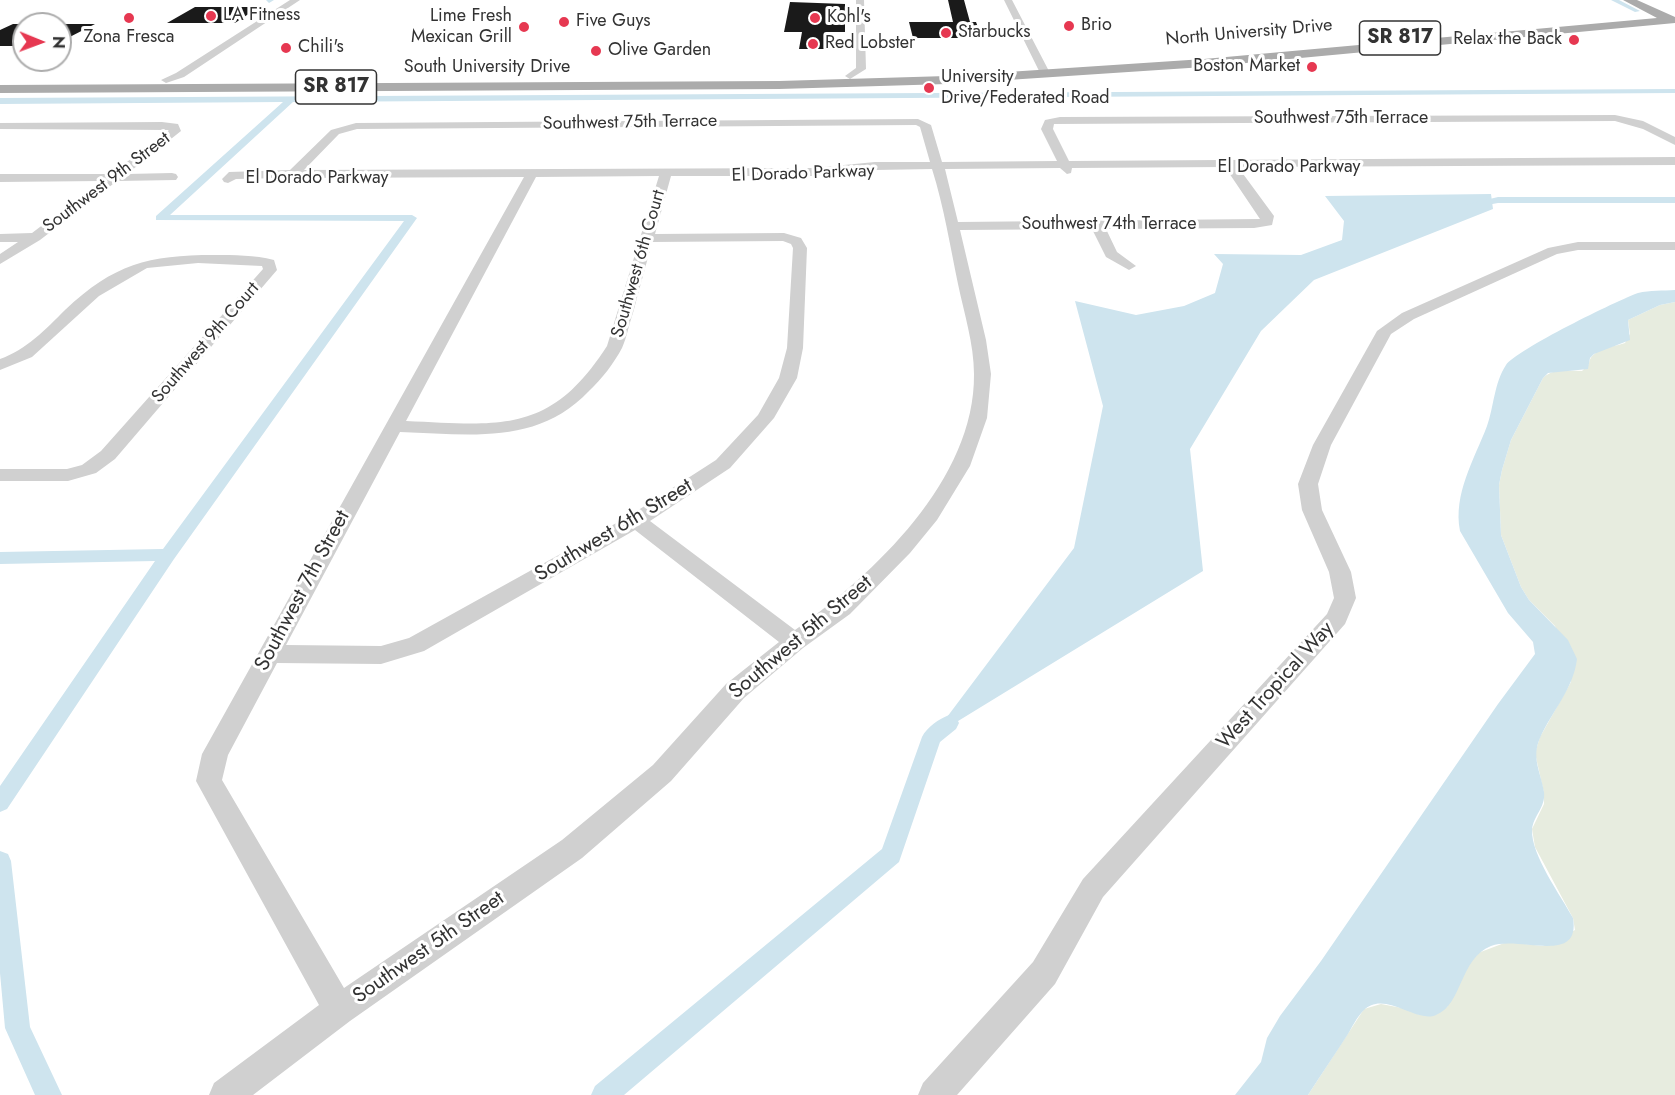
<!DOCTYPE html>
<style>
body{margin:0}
#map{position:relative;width:1675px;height:1095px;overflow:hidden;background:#fff;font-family:Jost,sans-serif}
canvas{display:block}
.north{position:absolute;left:12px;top:12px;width:60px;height:60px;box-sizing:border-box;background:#fff;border:2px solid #adadad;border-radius:50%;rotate:91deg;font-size:16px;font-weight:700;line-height:24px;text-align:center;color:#333}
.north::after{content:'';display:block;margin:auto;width:21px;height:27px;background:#e63851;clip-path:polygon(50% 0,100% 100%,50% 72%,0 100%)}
</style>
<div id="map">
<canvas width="1675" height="1095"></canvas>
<div class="north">N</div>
</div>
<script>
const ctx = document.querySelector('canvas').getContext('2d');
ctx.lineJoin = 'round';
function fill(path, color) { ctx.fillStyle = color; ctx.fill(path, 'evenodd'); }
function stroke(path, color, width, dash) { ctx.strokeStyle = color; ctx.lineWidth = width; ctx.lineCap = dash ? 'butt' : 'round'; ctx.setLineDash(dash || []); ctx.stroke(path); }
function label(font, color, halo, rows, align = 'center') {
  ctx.font = font + ' Jost,sans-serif'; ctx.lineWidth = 6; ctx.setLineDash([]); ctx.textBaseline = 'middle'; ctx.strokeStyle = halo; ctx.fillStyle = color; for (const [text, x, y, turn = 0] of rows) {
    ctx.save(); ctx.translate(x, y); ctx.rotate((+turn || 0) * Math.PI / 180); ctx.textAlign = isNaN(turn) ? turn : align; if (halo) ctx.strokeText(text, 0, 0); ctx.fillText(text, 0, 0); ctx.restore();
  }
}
const green = new Path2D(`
 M 1675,302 L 1675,1095 L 1308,1095 L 1364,1009 L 1381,1004 L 1402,1008 L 1420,1015 L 1447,1007 L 1469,964 L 1478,953 L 1507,942 L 1543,946 L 1575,930 L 1573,918 L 1535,847 L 1532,829 L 1544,804 L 1544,793 L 1535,753 L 1540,737 L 1571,682 L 1555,626 L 1529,600 L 1521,587 L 1501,535 L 1499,485 L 1502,470 L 1511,440 L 1543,378 C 1553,368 1569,371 1582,371 L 1589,364 C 1590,349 1613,347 1625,343 L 1630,334 L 1628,320 L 1660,305 Z`);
const water = new Path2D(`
 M 1491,194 L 1493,209 L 1314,280 L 1261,331 L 1190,449 L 1203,571 L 932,737 L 1074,548 L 1103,406 L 1075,301 L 1136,315 L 1184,306 L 1215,293 L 1223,264 L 1214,254 L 1301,255 L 1342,240 L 1344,221 L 1325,196 Z
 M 1675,290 L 1675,302 L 1660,305 L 1628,320 L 1630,340 L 1594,354 L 1590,358 L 1588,369 L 1548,373 L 1543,378 L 1511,440 L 1502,470 L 1499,485 L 1501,535 L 1521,587 L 1529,600 L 1568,640 L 1577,659 C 1573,690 1552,711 1540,738 C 1531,758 1541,772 1544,792 C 1546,807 1533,816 1532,830 C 1531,855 1561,896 1573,918 C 1581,966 1519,935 1491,946 C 1459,959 1463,1004 1436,1015 C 1416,1024 1384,989 1363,1011 C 1357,1017 1352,1027 1348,1034 C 1335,1054 1321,1075 1308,1095 L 1235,1095 L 1261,1062 L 1267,1038 L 1280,1016 L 1321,961 L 1498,704 L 1535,654 L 1533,642 L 1508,613 L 1460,531 C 1453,494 1474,460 1487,426 C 1494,407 1494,383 1506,365 C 1516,350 1618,300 1638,293 C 1650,290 1663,291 1675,290 Z`);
const canal = new Path2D(`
 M 266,0 L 274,0 L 269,3 Z
 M 1611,0 L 1619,0 L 1640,11 L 1635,12 Z
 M 1675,89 L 1675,93 L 293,102 L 170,215 L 412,215 L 417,218 L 174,559 L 7,809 L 0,812 L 0,786 L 155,561 L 0,564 L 0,552 L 163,549 L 404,221 L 156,220 L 156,216 L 283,102 L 0,104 L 0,98 Z
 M 1498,197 L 1675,197 L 1675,203 L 1498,203 L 1470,208 L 1465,205 Z
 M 949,715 L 956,717 L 959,723 L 956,729 L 940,742 L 899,862 L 624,1095 L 591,1095 L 595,1086 L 882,849 L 922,737 C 927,727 939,719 949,715 Z
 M 0,851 L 8,854 L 11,861 L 30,1027 L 62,1095 L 35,1095 L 5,1028 L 0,973 Z`);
const building = new Path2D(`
 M 948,0 L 964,0 L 970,22 L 976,22 L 982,38 L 913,38 L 909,22 L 953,22 Z
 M 790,2 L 845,4 L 845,32 L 827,32 L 825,49 L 799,49 L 802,32 L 784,32 Z
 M 195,7 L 259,7 L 235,23 L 167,23 Z
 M 13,24 L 24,24 L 24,46 L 0,46 L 0,30 Z
 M 60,24 L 95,24 L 60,42 Z`);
const minor = new Path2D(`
 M 290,0 L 300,0 L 184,77 L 166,83 L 161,80 L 176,73 Z
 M 856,0 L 864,0 L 866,69 L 850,79 L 845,76 L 856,68 Z
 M 1004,0 L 1012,0 L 1051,75 L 1050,77 L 1042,77 Z
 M 1615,115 L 1643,121 L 1675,137 L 1675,145 L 1643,129 L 1615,121 L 1054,124 L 1053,129 L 1069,161 L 1675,157 L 1675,165 L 1238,167 L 1274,216 L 1272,225 L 1254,228 L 1106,229 L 1117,252 L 1136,266 L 1129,270 L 1106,257 L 1092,229 L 960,230 L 986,340 L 991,374 L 987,418 L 970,466 L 937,520 L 910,553 L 850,614 L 803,648 L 744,698 L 671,781 L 582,858 L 350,1021 L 253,1095 L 209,1095 L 214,1083 L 319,1005 L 196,781 L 202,754 L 524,177 L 296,178 L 288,183 L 284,182 L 283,178 L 236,179 L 228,183 L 224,182 L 222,179 L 229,172 L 290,170 L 331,130 L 356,123 L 918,119 L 931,125 L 942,162 L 1057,161 L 1041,129 L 1045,120 L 1060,117 ZM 916,125 L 920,127 L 930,162 L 875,162 L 813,168 L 304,170 L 339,134 L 357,129 ZM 1225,167 L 1260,219 L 958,222 L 945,169 L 1060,168 L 1067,174 L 1071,173 L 1072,168 ZM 932,169 C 944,207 950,246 958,284 C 964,313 974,344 974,374 C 975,480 874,574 795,630 L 650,521 L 730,468 L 774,418 L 797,378 L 803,348 L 807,248 L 801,238 L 784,233 L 655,234 L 671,176 L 813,176 L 875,170 ZM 659,176 L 607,346 C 550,435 500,425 406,421 L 536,177 ZM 783,241 L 791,244 L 793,248 L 787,348 L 779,378 L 758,415 L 716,460 L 629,516 L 409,638 L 381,646 L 286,645 L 400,432 C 469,434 537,446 589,391 C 602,379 614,363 622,348 C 627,337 629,324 633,313 C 639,289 646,266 652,242 ZM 635,530 L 779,642 L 726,684 L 653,765 L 562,840 L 344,988 L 222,780 L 228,755 L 277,663 L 381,664 L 424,651 Z
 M 162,122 L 178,124 L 181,131 L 127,174 L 172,173 L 176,174 L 178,177 L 176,180 L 117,181 L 40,240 L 0,264 L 0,254 L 18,242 L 0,242 L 0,234 L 32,233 L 101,181 L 0,182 L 0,174 L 111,174 L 169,130 L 0,129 L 0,123 Z
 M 1578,242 L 1675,242 L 1675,250 L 1578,250 L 1557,254 L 1414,319 L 1391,334 L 1331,445 L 1318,484 L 1322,510 L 1351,572 L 1356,598 L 1345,624 L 1103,897 L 1055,984 L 957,1095 L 918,1095 L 923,1083 L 1033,962 L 1083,879 L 1327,614 L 1334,598 L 1329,572 L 1302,510 L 1298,484 L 1313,445 L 1377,331 L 1402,313 L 1548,248 Z
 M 214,255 C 235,255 254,255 274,260 L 277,270 L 115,459 L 96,473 L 68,481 L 0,481 L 0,469 L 67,469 L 82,465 L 101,451 L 263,269 L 262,266 L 198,263 L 147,268 L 99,296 L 32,357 L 0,370 L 0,359 C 26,350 46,329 65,310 C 114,264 148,255 214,255 Z`);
const major = new Path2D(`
 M 1623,0 L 1637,0 L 1675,17 L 1675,23 L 1204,67 L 947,84 L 779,89 L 0,93 L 0,85 L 779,81 L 947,76 L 1204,59 L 1657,18 Z`);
const markers = [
 [211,16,6,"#e63851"],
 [129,18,6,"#e63851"],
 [815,18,6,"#e63851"],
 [564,22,6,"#e63851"],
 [1069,26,6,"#e63851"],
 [524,27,6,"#e63851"],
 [946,33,6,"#e63851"],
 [1574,40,6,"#e63851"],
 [813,44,6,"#e63851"],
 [286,48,6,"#e63851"],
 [596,51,6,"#e63851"],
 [1312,67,6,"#e63851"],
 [929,88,6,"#e63851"]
];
const farPoinames = [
 ["LA Fitness",223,16],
 ["Lime Fresh",512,17,"right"],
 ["Mexican Grill",512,38,"right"],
 ["Kohl's",827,18],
 ["Five Guys",576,22],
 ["Brio",1081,26],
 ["Starbucks",958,33],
 ["Zona Fresca",129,38,"center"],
 ["Relax the Back",1562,40,"right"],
 ["Red Lobster",825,44],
 ["Chili's",298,48],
 ["Olive Garden",608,51],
 ["Boston Market",1300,67,"right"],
 ["University",941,78],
 ["Drive/Federated Road",941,99]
];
const farStreetnames = [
 ["North University Drive",1249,33,-5],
 ["South University Drive",487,68],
 ["Southwest 75th Terrace",1341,119],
 ["Southwest 75th Terrace",630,123,-1],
 ["El Dorado Parkway",1289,168],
 ["El Dorado Parkway",803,174,-2],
 ["El Dorado Parkway",317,179],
 ["Southwest 9th Street",107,183,-37],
 ["Southwest 74th Terrace",1109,225],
 ["Southwest 6th Court",639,264,-74],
 ["Southwest 9th Court",206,343,-49]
];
const shields = [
 [1400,38,81],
 [336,87,81]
];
const shieldNames = [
 ["SR 817",1400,38],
 ["SR 817",336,87]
];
const streetNames = [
 ["Southwest 6th Street",614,531,-31],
 ["Southwest 7th Street",303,591,-62],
 ["Southwest 5th Street",801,638,-40],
 ["West Tropical Way",1276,686,-48],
 ["Southwest 5th Street",429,948,-35]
];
fill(green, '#e7ecdf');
fill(water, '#cee4ee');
fill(canal, '#cee4ee');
fill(building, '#1a1a1a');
fill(minor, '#d0d0d0');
fill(major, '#ababab');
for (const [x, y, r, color] of markers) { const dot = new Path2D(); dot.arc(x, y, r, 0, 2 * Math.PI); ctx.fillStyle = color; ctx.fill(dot); stroke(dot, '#fff', 2); }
label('18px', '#333', '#fff', farPoinames, 'left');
label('18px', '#333', '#fff', farStreetnames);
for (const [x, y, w] of shields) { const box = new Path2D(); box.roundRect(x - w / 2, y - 17, w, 34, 4.5); ctx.fillStyle = '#fff'; ctx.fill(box); stroke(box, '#333', 1.5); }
label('bold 20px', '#333', null, shieldNames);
label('21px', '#333', '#fff', streetNames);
</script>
